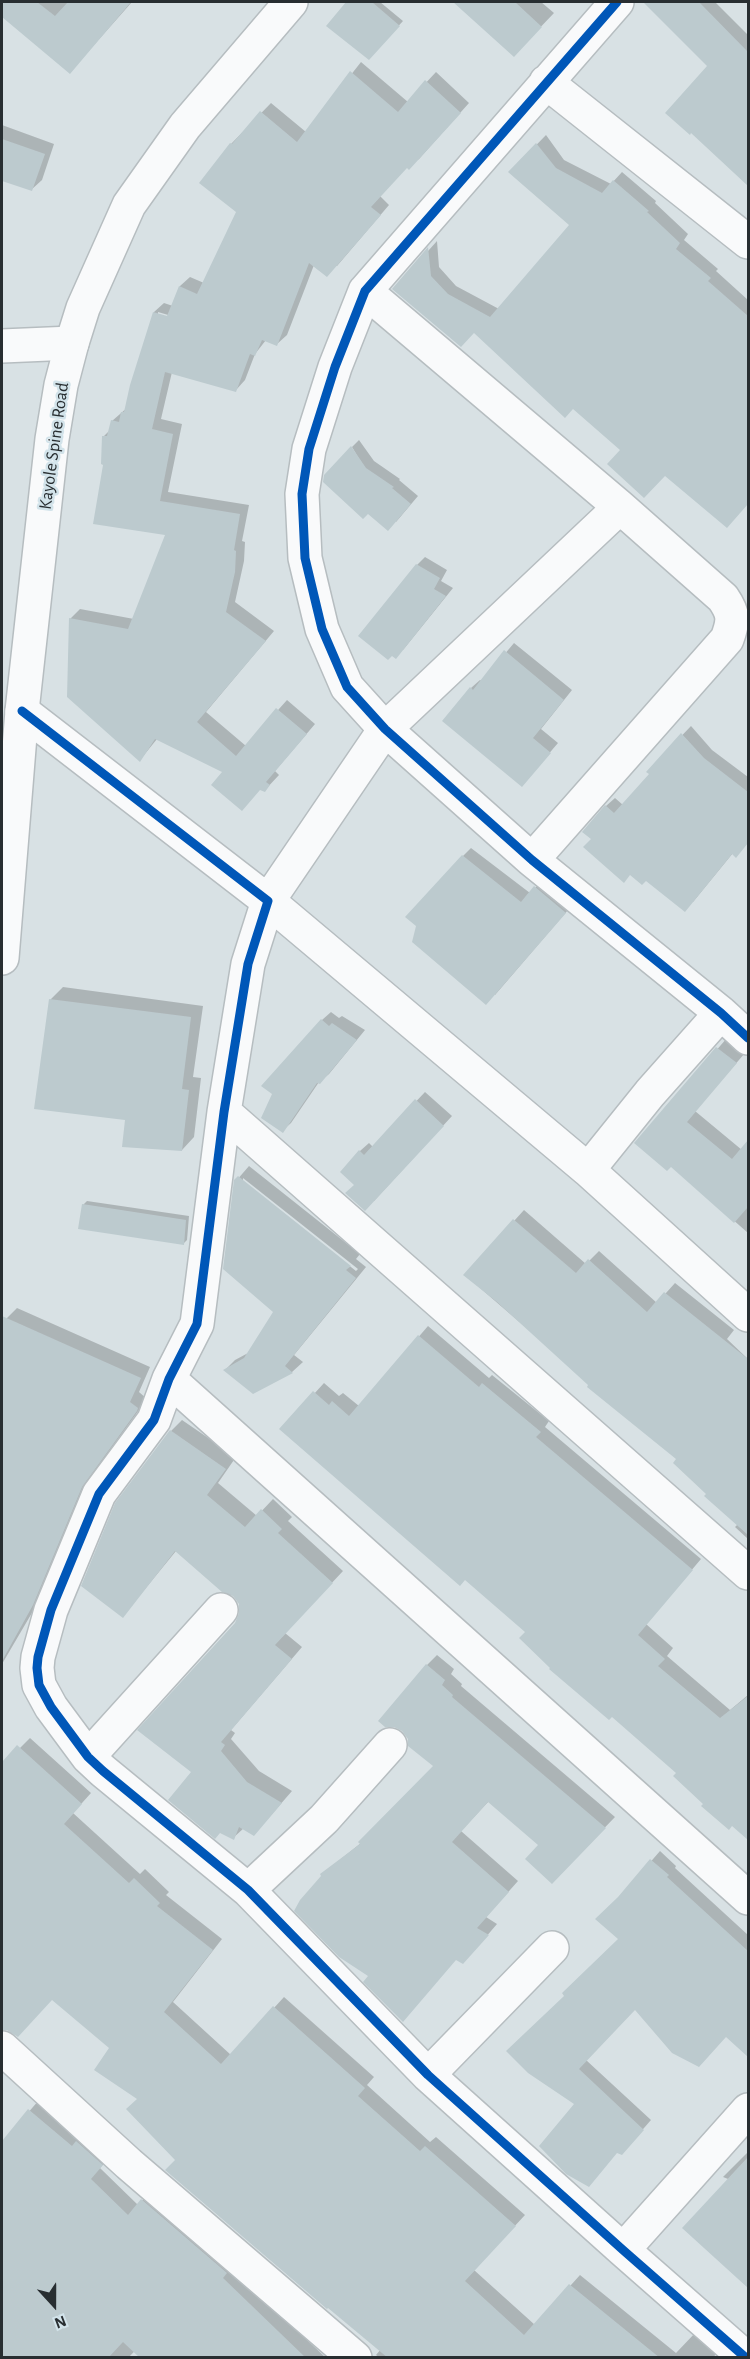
<!DOCTYPE html>
<style>
body{margin:0}
#map{position:relative;width:750px;height:2359px;overflow:hidden;background:#d8e1e4;font-family:"Alegreya Sans",sans-serif}
canvas{display:block}
.frame{position:absolute;inset:0;border:3px solid #282e31;pointer-events:none}
.north{position:absolute;left:24px;top:2275px;width:60px;height:60px;-webkit-text-stroke:4px #d2e3ea;paint-order:stroke;rotate:159deg;font-size:16px;font-weight:700;line-height:24px;text-align:center;color:#282e31}
.north::after{content:'';display:block;margin:auto;width:21px;height:27px;background:#282e31;clip-path:polygon(50% 0,100% 100%,50% 72%,0 100%)}
</style>
<div id="map">
<canvas width="750" height="2359"></canvas>
<div class="frame"></div>
<div class="north">N</div>
</div>
<script>
const ctx = document.querySelector('canvas').getContext('2d');
ctx.lineJoin = 'round';
function fill(path, color) { ctx.fillStyle = color; ctx.fill(path, 'evenodd'); }
function stroke(path, color, width, dash) { ctx.strokeStyle = color; ctx.lineWidth = width; ctx.lineCap = dash ? 'butt' : 'round'; ctx.setLineDash(dash || []); ctx.stroke(path); }
function label(font, color, halo, rows, align = 'center') {
  ctx.font = font + ' "Alegreya Sans",sans-serif'; ctx.lineWidth = 5; ctx.setLineDash([]); ctx.textBaseline = 'middle'; ctx.strokeStyle = halo; ctx.fillStyle = color; for (const [text, x, y, turn = 0] of rows) {
    ctx.save(); ctx.translate(x, y); ctx.rotate((+turn || 0) * Math.PI / 180); ctx.textAlign = isNaN(turn) ? turn : align; if (halo) ctx.strokeText(text, 0, 0); ctx.fillText(text, 0, 0); ctx.restore();
  }
}
const shadow = new Path2D(`
 M 2,2 L 132,2 L 70,72 L 2,15 Z
 M 348,2 L 380,2 L 403,21 L 369,58 L 328,25 Z
 M 455,2 L 541,2 L 554,13 L 514,55 Z
 M 646,2 L 715,2 L 748,35 L 748,184 L 691,131 L 709,66 Z
 M 361,62 L 408,102 L 436,72 L 469,103 L 419,159 L 407,166 L 380,196 L 389,205 L 337,266 L 314,265 L 287,335 L 277,344 L 266,340 L 255,354 L 245,380 L 236,390 L 172,372 L 161,419 L 182,424 L 168,492 L 249,505 L 242,541 L 245,542 L 244,561 L 235,602 L 274,631 L 206,712 L 246,746 L 287,700 L 315,724 L 275,771 L 279,775 L 265,790 L 157,739 L 140,760 L 70,619 L 80,609 L 134,619 L 167,534 L 105,463 L 103,437 L 110,430 L 112,421 L 128,407 L 154,312 L 164,303 L 173,306 L 180,286 L 190,277 L 204,283 L 238,212 L 231,144 L 271,103 L 306,132 ZM 158,312 L 175,317 L 174,320 L 158,315 Z
 M 2,125 L 54,144 L 42,180 L 31,190 L 2,179 Z
 M 546,135 L 564,160 L 611,184 L 622,172 L 656,201 L 655,203 L 688,234 L 684,240 L 718,269 L 716,271 L 748,300 L 748,503 L 735,518 L 623,450 L 573,408 L 474,331 L 394,289 L 437,241 L 439,267 L 456,286 L 499,309 L 571,225 L 510,172 Z
 M 359,440 L 374,461 L 400,479 L 399,480 L 418,496 L 396,522 L 352,447 Z
 M 425,557 L 447,570 L 441,581 L 453,588 L 403,650 L 417,565 Z
 M 514,643 L 572,690 L 541,729 L 558,743 L 522,785 L 471,688 L 480,680 L 482,681 Z
 M 691,726 L 712,750 L 748,777 L 748,842 L 733,853 L 693,902 L 593,839 L 606,806 L 615,798 L 623,805 L 651,774 L 648,771 Z
 M 471,848 L 530,893 L 544,879 L 574,903 L 495,995 L 463,856 Z
 M 63,987 L 203,1006 L 193,1077 L 201,1078 L 194,1137 L 182,1150 L 126,1119 L 50,1000 Z
 M 331,1012 L 339,1018 L 342,1016 L 365,1030 L 329,1074 L 319,1082 L 291,1123 L 282,1131 L 322,1020 Z
 M 727,1038 L 745,1053 L 695,1111 L 742,1150 L 748,1142 L 748,1233 L 671,1165 L 636,1143 Z
 M 425,1092 L 452,1116 L 374,1201 L 356,1185 L 360,1151 L 369,1143 L 373,1147 Z
 M 249,1166 L 360,1254 L 356,1259 L 366,1267 L 294,1355 L 303,1362 L 292,1372 L 253,1392 L 225,1370 L 235,1360 L 250,1352 L 275,1311 L 236,1181 ZM 243,1178 L 358,1269 L 356,1271 L 243,1181 Z
 M 87,1201 L 189,1216 L 187,1240 L 183,1244 L 83,1205 Z
 M 524,1210 L 586,1264 L 599,1251 L 657,1303 L 675,1283 L 734,1330 L 727,1339 L 748,1359 L 748,1539 L 735,1527 L 738,1524 L 708,1494 L 678,1459 L 465,1275 Z
 M 17,1308 L 150,1367 L 139,1392 L 147,1399 L 92,1475 L 43,1594 L 2,1664 L 2,1329 L 7,1318 Z
 M 428,1326 L 489,1378 L 492,1375 L 549,1421 L 545,1427 L 701,1559 L 646,1624 L 673,1648 L 667,1656 L 730,1710 L 748,1695 L 748,1838 L 705,1804 L 678,1773 L 527,1631 L 466,1578 L 282,1429 L 324,1383 L 339,1396 L 343,1393 L 359,1406 Z
 M 182,1420 L 236,1457 L 218,1483 L 257,1516 L 273,1499 L 292,1517 L 288,1521 L 343,1571 L 285,1633 L 302,1647 L 231,1730 L 235,1733 L 231,1739 L 259,1771 L 292,1791 L 265,1822 L 244,1828 L 233,1838 L 193,1772 L 236,1623 L 241,1614 L 240,1603 L 234,1595 L 176,1551 L 123,1616 L 171,1431 Z
 M 437,1655 L 454,1669 L 451,1674 L 462,1684 L 461,1686 L 615,1817 L 562,1872 L 541,1845 L 489,1801 L 461,1831 L 518,1881 L 486,1917 L 497,1924 L 473,1952 L 370,1976 L 322,1874 L 361,1843 L 436,1766 L 427,1665 Z
 M 30,1738 L 91,1793 L 73,1813 L 140,1874 L 145,1869 L 169,1892 L 166,1895 L 222,1939 L 173,2002 L 231,2055 L 284,1997 L 374,2077 L 367,2085 L 430,2142 L 436,2137 L 525,2215 L 474,2270 L 535,2325 L 580,2275 L 676,2353 L 696,2332 L 718,2351 L 713,2358 L 380,2358 L 376,2355 L 381,2349 L 177,2160 L 139,2099 L 111,2048 L 53,1998 L 6,2028 L 2,2028 L 2,1766 Z
 M 660,1851 L 676,1866 L 675,1868 L 748,1935 L 748,2055 L 726,2036 L 635,2008 L 586,2060 L 651,2120 L 630,2144 L 576,2104 L 565,1996 L 620,1939 L 621,1896 Z
 M 39,2100 L 112,2154 L 100,2168 L 138,2205 L 152,2190 L 311,2327 L 303,2336 L 326,2358 L 187,2358 L 155,2330 L 128,2358 L 2,2356 L 2,2143 Z
 M 748,2152 L 748,2273 L 742,2280 L 728,2179 L 723,2177 Z`);
const building = new Path2D(`
 M 2,2 L 37,2 L 55,16 L 68,2 L 131,2 L 70,74 L 2,17 Z
 M 346,2 L 372,2 L 400,26 L 369,60 L 326,26 Z
 M 453,2 L 515,2 L 542,27 L 514,57 Z
 M 643,2 L 699,2 L 748,52 L 748,186 L 691,133 L 690,135 L 665,113 L 707,66 Z
 M 350,71 L 398,112 L 425,80 L 461,113 L 409,170 L 407,168 L 371,207 L 381,215 L 327,277 L 309,263 L 277,346 L 262,340 L 255,356 L 250,354 L 236,392 L 165,372 L 152,429 L 173,434 L 160,501 L 240,514 L 234,550 L 236,551 L 235,572 L 226,612 L 266,641 L 197,722 L 236,756 L 276,708 L 307,734 L 266,782 L 270,785 L 265,792 L 260,790 L 242,811 L 211,785 L 222,772 L 155,739 L 140,762 L 67,697 L 69,618 L 128,629 L 165,535 L 93,524 L 103,465 L 101,464 L 102,436 L 107,436 L 111,420 L 119,422 L 121,412 L 124,412 L 130,385 L 153,312 L 167,316 L 179,286 L 197,294 L 236,212 L 199,183 L 230,143 L 232,144 L 260,111 L 297,142 Z
 M 2,139 L 45,154 L 32,191 L 2,181 Z
 M 536,143 L 556,168 L 602,193 L 613,180 L 649,211 L 647,212 L 680,243 L 676,249 L 711,278 L 708,281 L 748,316 L 748,504 L 727,528 L 665,476 L 644,498 L 607,464 L 620,450 L 573,409 L 565,418 L 474,333 L 461,347 L 392,289 L 428,247 L 431,276 L 448,294 L 490,317 L 569,225 L 508,172 Z
 M 351,446 L 366,468 L 394,487 L 392,488 L 411,504 L 388,531 L 368,514 L 363,519 L 323,482 L 324,475 Z
 M 416,564 L 440,578 L 434,589 L 446,596 L 396,659 L 392,656 L 388,660 L 358,636 Z
 M 504,650 L 564,700 L 533,738 L 551,753 L 522,787 L 442,721 L 470,687 L 473,690 Z
 M 681,733 L 704,758 L 748,792 L 748,843 L 736,858 L 732,854 L 685,912 L 646,881 L 642,885 L 630,875 L 624,883 L 583,847 L 591,839 L 582,832 L 605,805 L 614,813 L 649,774 L 646,772 Z
 M 462,855 L 521,902 L 534,886 L 566,913 L 486,1005 L 412,942 L 416,926 L 405,917 Z
 M 49,999 L 191,1017 L 182,1089 L 189,1090 L 182,1151 L 122,1147 L 125,1120 L 34,1109 Z
 M 321,1019 L 329,1026 L 332,1023 L 357,1040 L 320,1084 L 317,1083 L 283,1133 L 261,1118 L 272,1094 L 261,1086 Z
 M 716,1047 L 737,1063 L 687,1122 L 732,1159 L 748,1140 L 748,1207 L 734,1223 L 671,1167 L 667,1171 L 634,1143 Z
 M 415,1099 L 444,1126 L 365,1211 L 345,1193 L 354,1185 L 340,1172 L 359,1150 L 364,1155 Z
 M 238,1176 L 351,1266 L 346,1270 L 356,1278 L 285,1366 L 293,1373 L 253,1394 L 223,1370 L 244,1358 L 273,1312 L 223,1269 L 234,1180 Z
 M 82,1204 L 186,1220 L 184,1245 L 78,1229 Z
 M 513,1219 L 576,1273 L 588,1259 L 647,1312 L 664,1292 L 748,1359 L 748,1535 L 704,1496 L 706,1494 L 673,1463 L 676,1459 L 587,1387 L 588,1385 L 497,1302 L 463,1275 Z
 M 2,1316 L 141,1378 L 130,1402 L 138,1408 L 137,1411 L 82,1487 L 33,1605 L 2,1661 Z
 M 418,1335 L 479,1387 L 482,1383 L 541,1432 L 536,1437 L 693,1570 L 638,1635 L 665,1659 L 658,1666 L 720,1718 L 748,1696 L 748,1840 L 732,1826 L 729,1830 L 701,1806 L 703,1804 L 673,1776 L 676,1773 L 612,1717 L 609,1720 L 549,1669 L 550,1668 L 519,1638 L 525,1632 L 465,1580 L 460,1586 L 279,1429 L 313,1391 L 329,1405 L 332,1401 L 349,1416 Z
 M 170,1430 L 226,1469 L 207,1495 L 245,1527 L 261,1509 L 282,1529 L 278,1533 L 333,1583 L 275,1645 L 292,1659 L 221,1742 L 225,1745 L 221,1751 L 247,1782 L 282,1803 L 254,1836 L 239,1827 L 234,1840 L 220,1833 L 215,1839 L 168,1800 L 191,1772 L 137,1730 L 235,1623 L 239,1613 L 239,1604 L 233,1596 L 222,1592 L 175,1551 L 123,1618 L 81,1586 L 115,1503 Z
 M 426,1664 L 445,1680 L 442,1685 L 453,1695 L 452,1697 L 606,1828 L 552,1884 L 525,1859 L 538,1845 L 488,1802 L 452,1842 L 509,1892 L 477,1928 L 489,1935 L 463,1964 L 456,1960 L 403,2022 L 363,1982 L 368,1976 L 339,1957 L 294,1911 L 300,1900 L 321,1876 L 320,1874 L 360,1844 L 358,1842 L 433,1766 L 408,1746 L 408,1739 L 402,1731 L 394,1727 L 385,1727 L 378,1721 Z
 M 17,1745 L 82,1804 L 64,1824 L 129,1883 L 134,1878 L 160,1903 L 157,1906 L 213,1950 L 164,2012 L 221,2064 L 273,2006 L 365,2088 L 358,2096 L 420,2151 L 425,2146 L 516,2226 L 465,2281 L 524,2335 L 569,2284 L 660,2358 L 388,2358 L 328,2308 L 327,2309 L 165,2170 L 175,2160 L 126,2109 L 137,2099 L 94,2070 L 109,2048 L 52,2000 L 18,2037 L 7,2030 L 2,2030 L 2,1762 Z
 M 650,1859 L 669,1875 L 667,1877 L 748,1951 L 748,2057 L 726,2037 L 699,2067 L 672,2053 L 635,2010 L 579,2069 L 644,2130 L 622,2155 L 617,2153 L 589,2187 L 566,2174 L 539,2146 L 574,2104 L 528,2073 L 506,2051 L 564,1996 L 562,1993 L 618,1939 L 595,1919 L 618,1897 Z
 M 28,2109 L 72,2146 L 76,2141 L 103,2165 L 91,2179 L 128,2215 L 141,2199 L 227,2273 L 223,2278 L 306,2358 L 140,2358 L 123,2342 L 108,2358 L 2,2358 L 2,2141 Z
 M 748,2157 L 748,2288 L 682,2228 Z`);
const minor = new Path2D(`
 M 617,2 L 365,291 L 335,367 L 309,449 L 302,494 L 305,558 L 322,629 L 347,687 L 385,729 L 532,860 L 721,1013 L 748,1038
 M 546,82 L 748,242
 M 365,291 L 620,507 L 723,598 C 734,614 734,620 727,639 L 532,860
 M 2,346 L 72,343
 M 620,507 L 385,729 L 268,901 L 588,1170 L 748,1315
 M 22,711 L 268,901 L 248,964 L 224,1112 L 197,1324 L 169,1379 L 154,1420 L 99,1494 L 51,1610 L 38,1657 L 37,1668 L 39,1685 L 51,1707 L 88,1757 L 103,1771 L 248,1890 L 428,2075 L 623,2250 L 746,2358
 M 224,1112 L 748,1573
 M 588,1170 L 650,1093 L 721,1013
 M 169,1379 L 748,1898
 M 88,1757 L 221,1610
 M 248,1890 L 324,1819 L 390,1745
 M 2,2048 L 129,2164 L 355,2358
 M 428,2075 L 552,1948
 M 623,2250 L 748,2110`);
const major = new Path2D(`
 M 2,958 L 22,711 L 52,439 L 61,385 L 72,343 L 83,308 L 129,205 L 185,126 L 291,2`);
const cycleway = new Path2D(`
 M 617,2 L 365,291 L 335,367 L 309,449 L 302,494 L 305,558 L 322,629 L 347,687 L 385,729 L 532,860 L 721,1013 L 748,1038
 M 22,711 L 268,901 L 248,964 L 224,1112 L 197,1324 L 169,1379 L 154,1420 L 99,1494 L 51,1610 L 38,1657 L 37,1668 L 39,1685 L 51,1707 L 88,1757 L 103,1771 L 248,1890 L 428,2075 L 623,2250 L 746,2358`);
const streetNames = [
 ["Kayole Spine Road",54,446,-82]
];
fill(shadow, '#0003');
fill(building, '#bccace');
stroke(minor, '#b6bdc0', 36);
stroke(major, '#b6bdc0', 36);
stroke(minor, '#f9fafb', 33);
stroke(major, '#f9fafb', 33);
stroke(cycleway, '#0057b8', 9);
label('18px', '#282e31', '#d2e3ea', streetNames);
</script>
